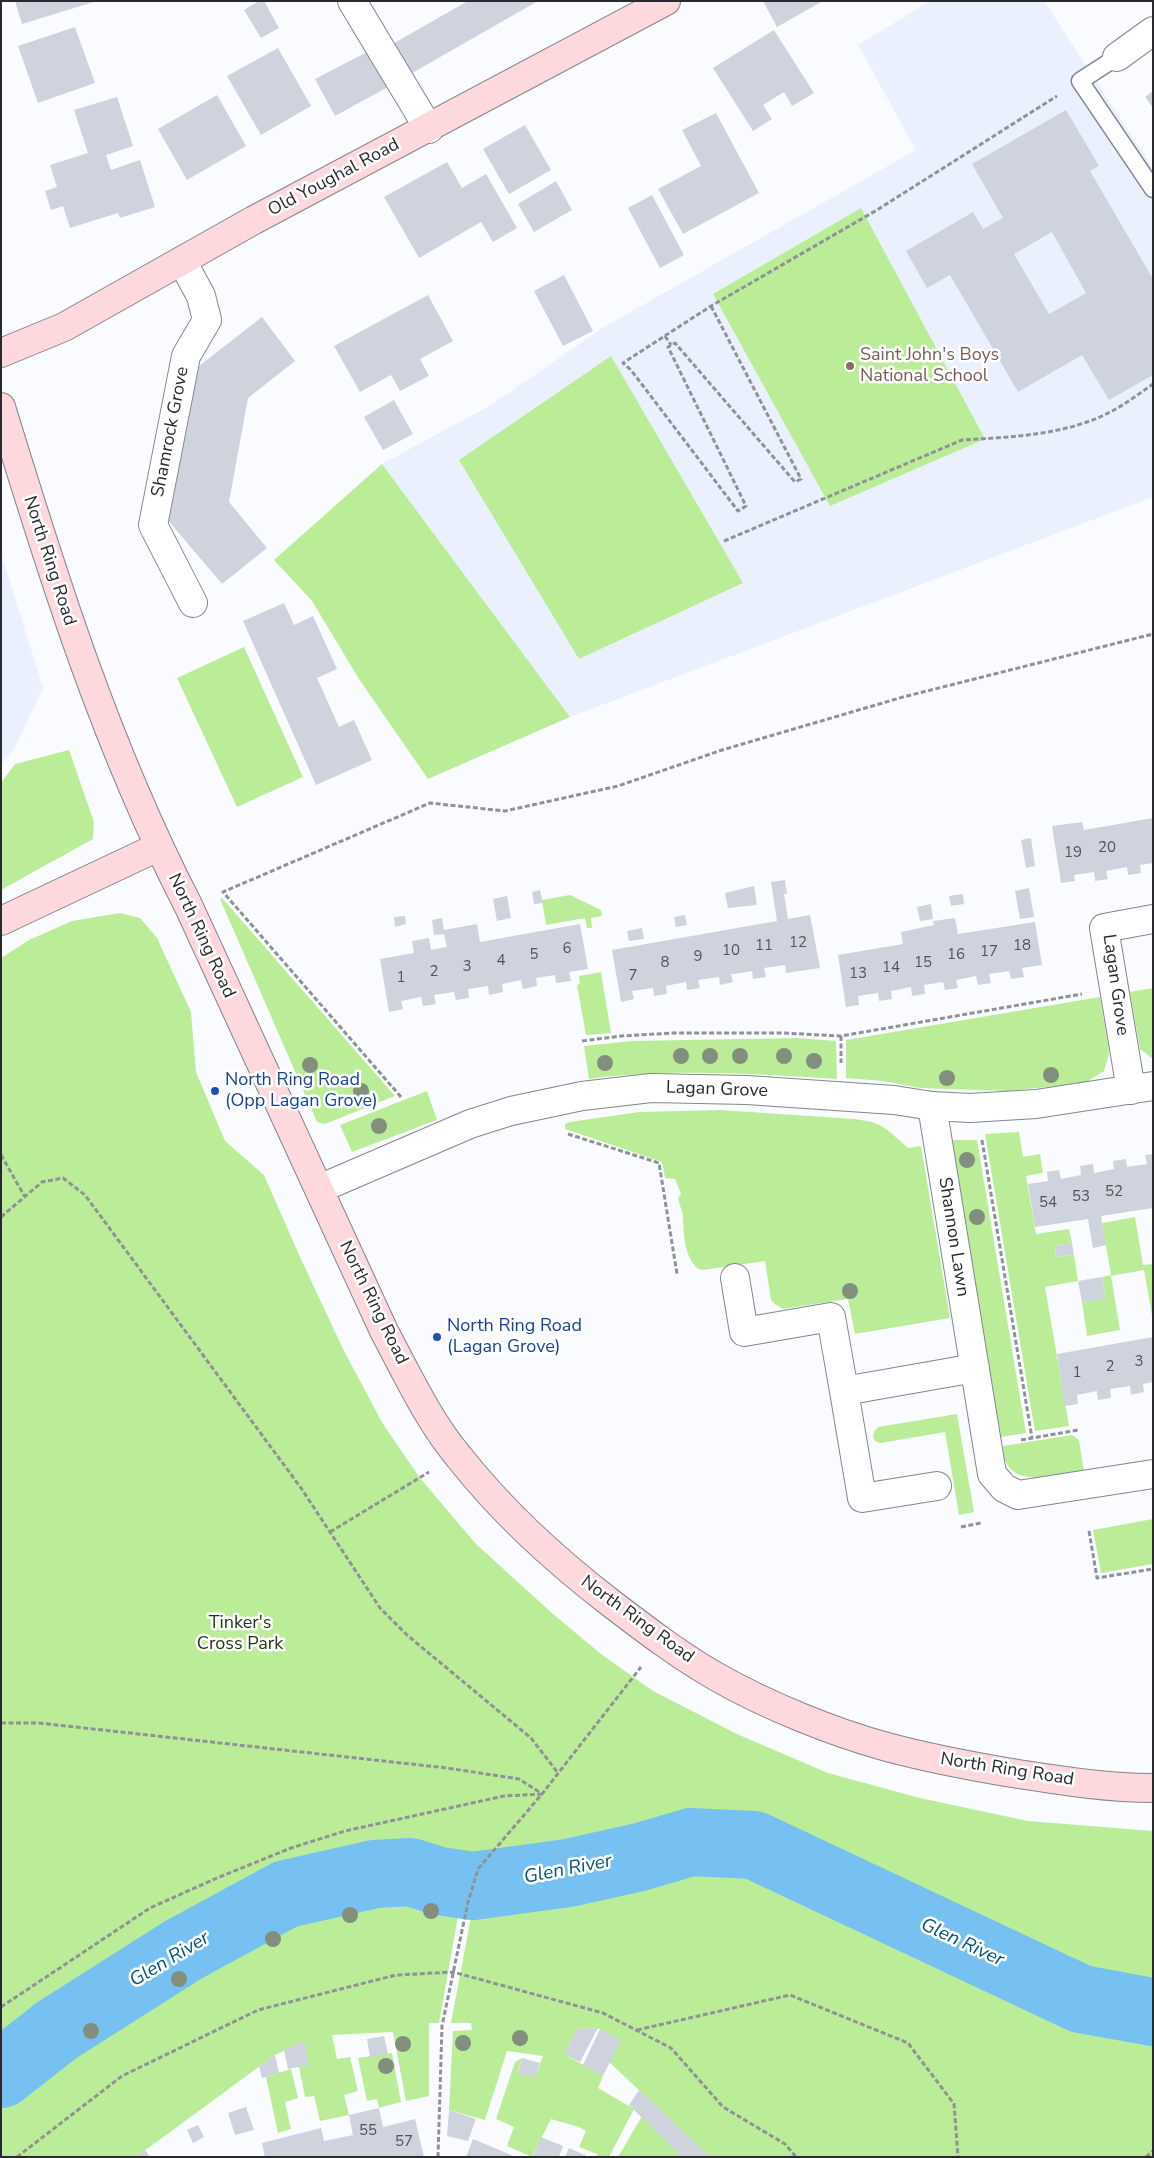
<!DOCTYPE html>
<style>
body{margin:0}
#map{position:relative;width:1154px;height:2158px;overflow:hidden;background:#f9fbff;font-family:"Nunito Sans",sans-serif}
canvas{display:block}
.frame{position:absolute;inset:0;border:2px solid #292a2e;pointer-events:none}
</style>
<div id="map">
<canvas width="1154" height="2158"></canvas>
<div class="frame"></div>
</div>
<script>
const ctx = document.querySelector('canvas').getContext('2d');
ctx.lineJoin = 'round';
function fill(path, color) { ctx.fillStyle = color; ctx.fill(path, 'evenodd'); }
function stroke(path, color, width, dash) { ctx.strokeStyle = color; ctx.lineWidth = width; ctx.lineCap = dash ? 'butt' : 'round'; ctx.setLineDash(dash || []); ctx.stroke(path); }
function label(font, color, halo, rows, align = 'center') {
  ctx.font = font + ' "Nunito Sans",sans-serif'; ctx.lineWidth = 5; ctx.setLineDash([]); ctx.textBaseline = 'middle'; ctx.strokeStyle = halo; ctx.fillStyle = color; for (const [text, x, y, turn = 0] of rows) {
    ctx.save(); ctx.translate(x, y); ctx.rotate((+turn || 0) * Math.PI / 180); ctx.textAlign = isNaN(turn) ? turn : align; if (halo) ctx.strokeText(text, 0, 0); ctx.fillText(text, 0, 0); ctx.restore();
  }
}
const built = new Path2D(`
 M 930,1 L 1044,1 L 1153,168 L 1153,497 L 570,717 L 382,464 L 491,405 L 604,327 L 916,150 L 858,45 Z
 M 1,553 L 43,688 L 14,749 L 1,764 Z`);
const green = new Path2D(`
 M 861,208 L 985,439 L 830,506 L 713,294 Z
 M 611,356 L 743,583 L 579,659 L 459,460 Z
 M 382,464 L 570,717 L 428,779 L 359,679 L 312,601 L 274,560 Z
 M 244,647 L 303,777 L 237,807 L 177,678 Z
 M 69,750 L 94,822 L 93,839 L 1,890 L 1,783 L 15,764 Z
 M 570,895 L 601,910 L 602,916 L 591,918 L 592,928 L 587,928 L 585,918 L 546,925 L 542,900 Z
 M 222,898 L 395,1096 L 325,1124 L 317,1122 L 220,899 Z
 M 120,913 L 140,918 L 157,938 L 191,1012 L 196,1072 L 225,1141 L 264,1175 L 300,1257 L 344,1351 L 383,1424 L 420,1478 L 476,1544 L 553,1614 L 601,1654 L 653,1691 L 737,1734 L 828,1773 L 920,1798 L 1028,1821 L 1153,1831 L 1153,2157 L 710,2157 L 609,2062 L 621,2040 L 597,2028 L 577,2029 L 564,2054 L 603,2076 L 598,2088 L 634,2109 L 609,2157 L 596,2157 L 597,2154 L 579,2147 L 586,2131 L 579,2127 L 551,2119 L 532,2157 L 507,2146 L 514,2127 L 496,2119 L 515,2062 L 522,2058 L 518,2072 L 535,2077 L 543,2056 L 507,2051 L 485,2120 L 449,2110 L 453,2031 L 472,2030 L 471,2023 L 451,2023 L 470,1922 L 485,1873 L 470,1868 L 457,1922 L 439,2023 L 429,2023 L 429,2096 L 406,2101 L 393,2032 L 332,2035 L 337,2059 L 350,2057 L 358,2091 L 344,2095 L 349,2115 L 320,2121 L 314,2096 L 305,2097 L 299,2067 L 303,2042 L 275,2055 L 136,2157 L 1,2157 L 1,958 L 29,940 L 72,921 Z
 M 601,972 L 611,1033 L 586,1035 L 577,985 L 580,984 L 579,976 Z
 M 1153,988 L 1153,1059 L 1140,1049 L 1130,992 Z
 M 1100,997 L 1108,1045 L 1109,1054 L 1104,1071 L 1085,1083 L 1007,1091 L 920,1088 L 883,1081 L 846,1078 L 846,1040 Z
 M 797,1038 L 836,1041 L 837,1079 C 755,1074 670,1068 589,1079 L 584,1046 L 632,1041 Z
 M 427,1091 L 437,1120 L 352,1152 L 340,1125 Z
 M 720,1110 L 855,1119 L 872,1122 L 880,1125 L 890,1132 L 908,1148 L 921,1146 L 950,1318 L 855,1334 L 848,1299 L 783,1309 L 775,1304 L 771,1300 L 765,1261 L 703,1270 L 698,1269 C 684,1256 684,1236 683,1218 C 683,1212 679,1204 678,1198 L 681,1194 L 675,1179 L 665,1178 L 662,1162 L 565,1129 L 565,1124 L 570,1122 L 639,1112 Z
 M 1019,1132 L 1023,1157 L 1040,1154 L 1043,1173 L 1026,1176 L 1036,1234 L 1069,1229 L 1072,1243 L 1055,1246 L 1056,1257 L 1074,1255 L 1078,1281 L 1045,1287 L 1069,1426 L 1035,1431 L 985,1134 Z
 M 954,1140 L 977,1140 L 1026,1433 L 1001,1437 L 952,1145 Z
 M 1135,1217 L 1143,1265 L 1153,1264 L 1153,1321 L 1144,1270 L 1111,1276 L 1120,1330 L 1087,1336 L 1082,1302 L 1105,1298 L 1102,1277 L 1111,1275 L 1102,1223 Z
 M 957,1414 L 974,1512 L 959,1515 L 945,1432 L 881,1443 L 876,1442 L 873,1437 L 874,1432 L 878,1427 Z
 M 1072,1435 L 1079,1440 L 1084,1471 C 1065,1474 1016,1488 1006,1462 C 1004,1458 1004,1451 1003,1446 Z
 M 1153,1519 L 1153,1564 L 1101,1573 L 1093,1530 Z
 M 392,2053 L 401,2102 L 379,2108 L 377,2099 L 367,2101 L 358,2058 Z
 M 291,2069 L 298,2098 L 285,2102 L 291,2129 L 278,2133 L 266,2077 Z
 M 642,2116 L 681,2156 L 680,2157 L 618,2157 Z`);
const river = new Path2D(`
 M 1,2074 L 57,2030 L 183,1950 L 286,1894 L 375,1874 L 410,1872 L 439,1881 L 473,1886 L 568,1873 L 640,1857 L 691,1842 L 754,1845 L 1081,1999 L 1153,2012`);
const building = new Path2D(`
 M 15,1 L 94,1 L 94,2 L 22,24 Z
 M 259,1 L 264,1 L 279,28 L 261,38 L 244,10 Z
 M 468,1 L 538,1 L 407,76 L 389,46 Z
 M 763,1 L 823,1 L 777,27 Z
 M 75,27 L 95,83 L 38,103 L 18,46 Z
 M 774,30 L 814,93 L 792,106 L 784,92 L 763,105 L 772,119 L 753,131 L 713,68 Z
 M 278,48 L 311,106 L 261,135 L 227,76 Z
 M 369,51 L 388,87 L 335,116 L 315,79 Z
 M 1153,91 L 1153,108 L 1145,97 Z
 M 217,95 L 246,146 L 187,180 L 158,129 Z
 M 117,97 L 133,146 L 106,155 L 111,170 L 140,160 L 155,207 L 120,218 L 118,213 L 70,228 L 63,206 L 51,210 L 45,191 L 57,187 L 50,165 L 88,153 L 74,110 Z
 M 1066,110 L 1099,166 L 1090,171 L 1153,279 L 1153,375 L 1109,400 L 1082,355 L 1018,392 L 950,275 L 927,288 L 906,251 L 973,212 L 983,229 L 1003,218 L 972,164 ZM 1052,232 L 1086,293 L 1049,314 L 1014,254 Z
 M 716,113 L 759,193 L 683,234 L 658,189 L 701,166 L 682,130 Z
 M 525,125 L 551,170 L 509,194 L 483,149 Z
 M 447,162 L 462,188 L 486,174 L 517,228 L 493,242 L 481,222 L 419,258 L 384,197 Z
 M 556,181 L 572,210 L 534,232 L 518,204 Z
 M 652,195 L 684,255 L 660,268 L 628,208 Z
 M 564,275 L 593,331 L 563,346 L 534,291 Z
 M 428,295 L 453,341 L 420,359 L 429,376 L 400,391 L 391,375 L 360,392 L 334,346 Z
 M 262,317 L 295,361 L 248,398 L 229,502 L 267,548 L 222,584 L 166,518 L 199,366 Z
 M 394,400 L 413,434 L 383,450 L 364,417 Z
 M 284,603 L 294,625 L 313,616 L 337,669 L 317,678 L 339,727 L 354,720 L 372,760 L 316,785 L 243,621 Z
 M 1153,818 L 1153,863 L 1140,865 L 1141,873 L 1128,875 L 1127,867 L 1106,871 L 1108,879 L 1095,881 L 1094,872 L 1074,875 L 1075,881 L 1061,883 L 1052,826 L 1082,822 L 1084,830 Z
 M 1031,838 L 1035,866 L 1026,868 L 1021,840 Z
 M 785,880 L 787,894 L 784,894 L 788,919 L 810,915 L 820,968 L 786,973 L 785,965 L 764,968 L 766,977 L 753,979 L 752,971 L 735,974 L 731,974 L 733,982 L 720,985 L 719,977 L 698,980 L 700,988 L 687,990 L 686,982 L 670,985 L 666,986 L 667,994 L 654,996 L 653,988 L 632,991 L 634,999 L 621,1002 L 612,950 L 777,921 L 771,882 Z
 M 754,886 L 757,905 L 728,908 L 725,893 Z
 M 1029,888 L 1034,917 L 1020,919 L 1015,891 Z
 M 540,890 L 543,903 L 534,904 L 532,892 Z
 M 963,894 L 964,904 L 951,906 L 949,896 Z
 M 507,896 L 511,918 L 497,921 L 493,899 Z
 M 931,904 L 933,919 L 920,921 L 917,907 Z
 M 685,915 L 687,925 L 676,927 L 674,917 Z
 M 405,916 L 406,924 L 395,927 L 394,917 Z
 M 442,918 L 444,930 L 477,924 L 480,942 L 580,924 L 588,969 L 569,972 L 571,981 L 556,983 L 555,975 L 536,978 L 537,986 L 523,989 L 521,980 L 502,984 L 503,992 L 489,995 L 488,986 L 468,989 L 469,998 L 456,1000 L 454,992 L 434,995 L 436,1004 L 423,1006 L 421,997 L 401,1001 L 403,1009 L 389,1012 L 380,959 L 414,953 L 412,941 L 429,938 L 431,950 L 447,947 L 444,934 L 434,935 L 432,920 Z
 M 955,918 L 958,934 L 1035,922 L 1042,965 L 1022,968 L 1024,977 L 1011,979 L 1009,971 L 989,974 L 991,983 L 978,985 L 976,976 L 956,980 L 958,988 L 945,990 L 943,982 L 924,985 L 925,994 L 912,996 L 911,987 L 891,991 L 892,999 L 879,1001 L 878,993 L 858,996 L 859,1005 L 846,1007 L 838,955 L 903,944 L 901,932 L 934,925 L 933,921 Z
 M 642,928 L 644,939 L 629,941 L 627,931 Z
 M 1153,1154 L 1153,1208 L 1101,1216 L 1106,1245 L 1093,1248 L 1088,1219 L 1035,1227 L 1028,1184 L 1048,1181 L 1047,1172 L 1059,1170 L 1061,1179 L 1081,1175 L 1080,1166 L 1093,1164 L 1094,1173 L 1114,1169 L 1113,1161 L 1126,1159 L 1127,1167 L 1147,1164 L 1145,1155 Z
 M 1072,1243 L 1074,1255 L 1056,1257 L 1055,1246 Z
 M 1102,1277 L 1105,1299 L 1082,1302 L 1078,1281 Z
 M 1153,1337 L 1153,1382 L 1143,1384 L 1144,1392 L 1131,1395 L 1130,1386 L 1110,1389 L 1111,1398 L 1098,1400 L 1097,1391 L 1077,1395 L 1078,1404 L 1065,1406 L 1057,1354 Z
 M 598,2028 L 580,2062 L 564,2054 L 577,2029 Z
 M 600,2029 L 621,2040 L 603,2076 L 583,2065 Z
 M 384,2036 L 388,2054 L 370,2057 L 367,2039 Z
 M 304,2041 L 309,2065 L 288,2069 L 284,2050 Z
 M 275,2055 L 279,2073 L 262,2078 L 259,2067 Z
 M 522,2058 L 540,2063 L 535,2077 L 518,2073 Z
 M 639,2090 L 651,2101 L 710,2157 L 681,2156 L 629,2105 Z
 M 246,2107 L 254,2130 L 235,2135 L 228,2113 Z
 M 379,2108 L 383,2127 L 415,2119 L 424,2157 L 265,2157 L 262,2143 L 321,2128 L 324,2141 L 353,2135 L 349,2115 Z
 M 449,2110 L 476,2119 L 468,2141 L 447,2136 Z
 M 198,2125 L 204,2137 L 193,2143 L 187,2130 Z
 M 541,2137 L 563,2146 L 559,2157 L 533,2157 Z
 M 473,2139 L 504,2152 L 515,2157 L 466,2157 Z
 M 569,2148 L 589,2157 L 565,2157 Z
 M 145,2150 L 150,2157 L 136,2157 Z`);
const path = new Path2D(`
 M 711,306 L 801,479 L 795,482 L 675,343 L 668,347 L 746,506 L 738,511 L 631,370 L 623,363 L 711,306 L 877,210 L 1057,96
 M 665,336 L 671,345
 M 724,541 L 962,440 C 1013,437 1069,435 1114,410 C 1127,403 1140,393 1153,384
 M 841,1036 L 841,1063
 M 582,1041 L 621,1036 L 673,1033 L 782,1033 L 841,1036 L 1082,994
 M 401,1097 L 223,892 L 430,803 L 505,811 L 618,786 L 722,750 L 903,697 L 1153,634
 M 568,1134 L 659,1163 L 677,1274
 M 982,1140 L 1032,1438
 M 1,1155 L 25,1197
 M 1,1217 L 42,1182 L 63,1178 L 85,1195 L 301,1488 L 380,1608 L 407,1635 L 531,1738 L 558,1773
 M 1021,1440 L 1078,1430
 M 961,1527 L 981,1523
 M 1089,1531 L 1097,1578 L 1153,1569
 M 330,1532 L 429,1472
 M 1,1723 L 39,1723 L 447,1768 L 519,1779 L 541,1793
 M 1,2007 L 150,1908 L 217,1878 L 291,1848 L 345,1831 L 504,1796 L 542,1794
 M 637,2030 L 790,1995 L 908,2043 L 954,2104 L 958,2157
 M 17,2157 L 122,2076 L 258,2010 L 396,1975 L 453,1972 L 603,2013 L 671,2048 L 723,2107 L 785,2144 L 796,2157
 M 438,2157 L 442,2026 L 468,1902 L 478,1869 L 542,1794 L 641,1667
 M 1146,2157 L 1153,2151`);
const lane = new Path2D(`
 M 1117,57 L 1080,81 L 1153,189`);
const street = new Path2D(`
 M 352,1 L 429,129
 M 1117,57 L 1153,31
 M 182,261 L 201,296 L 207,320 L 186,356 L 153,525 L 193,603
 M 1131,1090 L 1104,928 L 1153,919
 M 932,1106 L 992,1474 L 1004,1488 L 1018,1495 L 1153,1474
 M 319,1189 L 470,1124 L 511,1111 L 582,1096 L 651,1088 L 747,1090 L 894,1100 L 932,1106 L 970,1108 L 1036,1104 L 1153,1086
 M 735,1278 L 744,1332 L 831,1317 L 844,1391
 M 937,1486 L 862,1498 L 844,1391 L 975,1368`);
const secondary = new Path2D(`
 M 1,353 L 64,327 L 254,220 L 666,1
 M 1,407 C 53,577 106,746 188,905 L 384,1331 C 407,1374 428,1420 459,1457 C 503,1513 556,1561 612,1604 C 646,1630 680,1656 717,1677 C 766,1705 832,1732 887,1747 C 928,1758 970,1766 1012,1773 C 1058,1780 1106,1788 1153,1788
 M 1,921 L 158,847`);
const trees = [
 [681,1056],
 [710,1056],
 [740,1056],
 [784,1056],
 [814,1061],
 [605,1063],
 [310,1065],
 [1051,1075],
 [947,1078],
 [361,1091],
 [379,1126],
 [967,1160],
 [977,1217],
 [850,1291],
 [431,1911],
 [350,1915],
 [273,1939],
 [179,1979],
 [91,2031],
 [520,2038],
 [463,2043],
 [403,2044],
 [386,2066]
];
const markers = [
 [850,366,5,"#8d6e63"],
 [215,1091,5,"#1a4fb4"],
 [437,1337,5,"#1a4fb4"]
];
const numberNames = [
 ["20",1107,848],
 ["19",1073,853],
 ["12",798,943],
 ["11",764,946],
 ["18",1022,946],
 ["6",567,949],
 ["10",731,951],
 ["17",989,952],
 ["5",534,955],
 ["16",956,955],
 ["9",698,957],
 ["4",501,961],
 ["8",665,963],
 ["15",923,963],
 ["3",467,967],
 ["14",891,968],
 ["2",434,972],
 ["13",858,974],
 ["7",633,976],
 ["1",401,978],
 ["52",1114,1192],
 ["53",1081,1197],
 ["54",1048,1203],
 ["3",1139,1362],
 ["2",1110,1367],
 ["1",1077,1373],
 ["55",368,2131],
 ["57",404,2142]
];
const streetNames = [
 ["Old Youghal Road",334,178,-28],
 ["Shamrock Grove",171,432,-79],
 ["North Ring Road",49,561,72],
 ["North Ring Road",201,936,65],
 ["Lagan Grove",1115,985,82],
 ["Lagan Grove",717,1090,2],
 ["Shannon Lawn",953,1237,81],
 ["North Ring Road",373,1303,64],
 ["North Ring Road",637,1620,36],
 ["North Ring Road",1007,1770,9]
];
const educationNames = [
 ["Saint John's Boys",860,356],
 ["National School",860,377]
];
const transitNames = [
 ["North Ring Road",225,1081],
 ["(Opp Lagan Grove)",225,1102],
 ["North Ring Road",447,1327],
 ["(Lagan Grove)",447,1348]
];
const parkNames = [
 ["Tinker's",240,1624],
 ["Cross Park",240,1645]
];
const waterNames = [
 ["Glen River",568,1870,-11],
 ["Glen River",962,1943,25],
 ["Glen River",170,1960,-31]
];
fill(built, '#ebf0ff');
fill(green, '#bbed99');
stroke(river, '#76c1f1', 68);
fill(building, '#cfd3dd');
stroke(lane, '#82868f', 19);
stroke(street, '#82868f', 30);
stroke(secondary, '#82868f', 30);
stroke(path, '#909296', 3, [5, 2.5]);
stroke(lane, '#fff', 16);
stroke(street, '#fff', 28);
stroke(secondary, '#fdd8dc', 28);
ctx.fillStyle = '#838f7d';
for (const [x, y] of trees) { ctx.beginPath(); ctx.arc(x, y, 8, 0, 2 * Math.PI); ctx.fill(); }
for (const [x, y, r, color] of markers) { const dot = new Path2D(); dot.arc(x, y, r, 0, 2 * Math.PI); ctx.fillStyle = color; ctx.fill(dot); stroke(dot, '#fff', 2); }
label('15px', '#52545a', null, numberNames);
label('18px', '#292a2e', '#fff', streetNames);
label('18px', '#785e54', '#fff', educationNames, 'left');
label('18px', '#164399', '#fff', transitNames, 'left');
label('18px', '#223612', '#fff', parkNames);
label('italic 19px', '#00547b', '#fff', waterNames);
</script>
